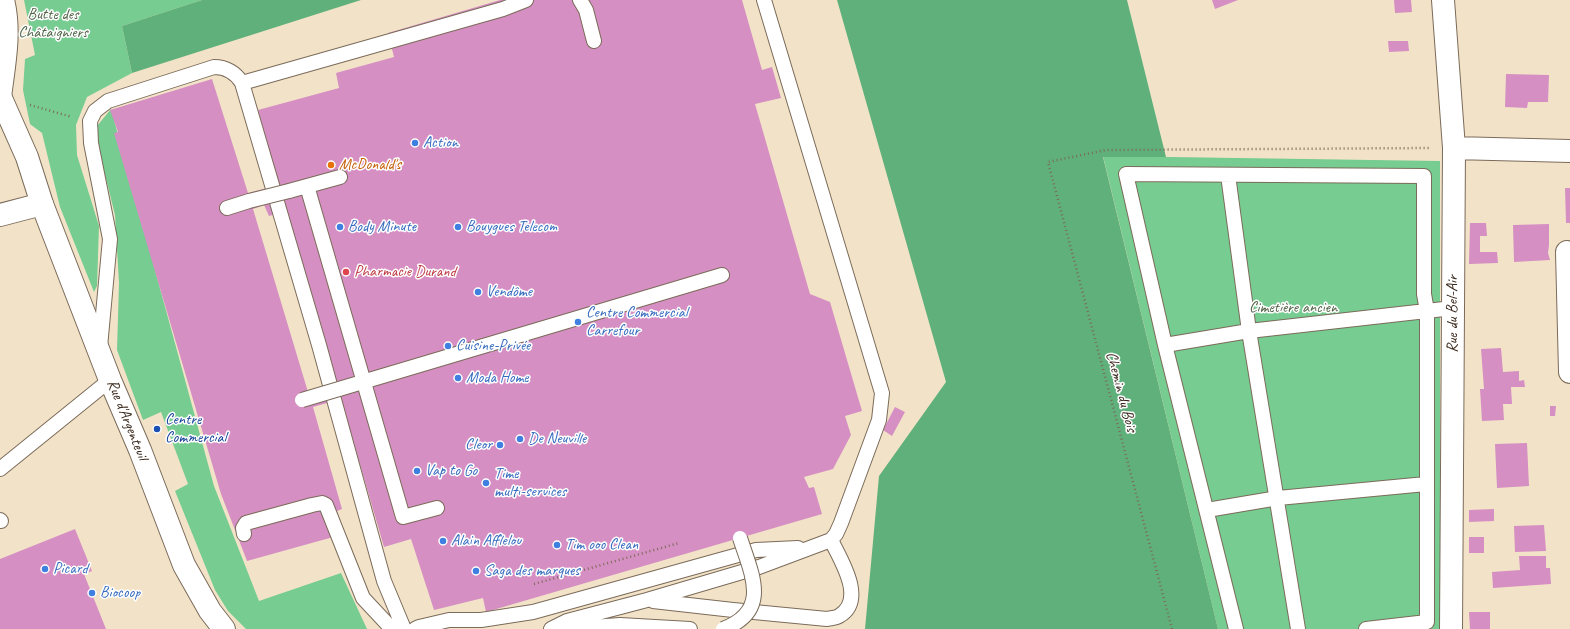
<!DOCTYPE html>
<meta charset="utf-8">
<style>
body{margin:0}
canvas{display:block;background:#f2e3c8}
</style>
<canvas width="1570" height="629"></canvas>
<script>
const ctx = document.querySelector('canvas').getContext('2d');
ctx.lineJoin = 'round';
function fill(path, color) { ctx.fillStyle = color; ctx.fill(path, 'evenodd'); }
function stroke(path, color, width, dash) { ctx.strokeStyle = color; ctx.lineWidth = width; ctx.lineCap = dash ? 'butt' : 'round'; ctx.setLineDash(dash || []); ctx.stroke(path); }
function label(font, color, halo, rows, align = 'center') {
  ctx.font = font + ' Caveat,sans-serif'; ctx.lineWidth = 3; ctx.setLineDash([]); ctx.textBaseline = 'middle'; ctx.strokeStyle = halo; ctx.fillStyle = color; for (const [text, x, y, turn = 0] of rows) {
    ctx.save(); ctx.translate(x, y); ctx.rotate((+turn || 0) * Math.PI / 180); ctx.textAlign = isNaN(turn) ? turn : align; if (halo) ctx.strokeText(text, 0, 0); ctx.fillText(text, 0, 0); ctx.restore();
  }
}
const green = new Path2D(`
 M 24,0 L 202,0 L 122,26 L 132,73 L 87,97 L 76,125 L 77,155 L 99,226 L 97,286 L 94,292 L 60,207 L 42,133 L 30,124 L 23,90 L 25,59 L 35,55 Z
 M 111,109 L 214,486 L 259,601 L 341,573 L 367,629 L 246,629 L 228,611 L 215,590 L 175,491 L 188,484 L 161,412 L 143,420 L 117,350 L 119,283 L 115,215 L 97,142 L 97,126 Z
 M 1103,156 L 1440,161 L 1440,629 L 1218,629 Z`);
const forest = new Path2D(`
 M 202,0 L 361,0 L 132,73 L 122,26 Z
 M 837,0 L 1127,0 L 1166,157 L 1103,157 L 1218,629 L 865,629 L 879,476 L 946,382 Z`);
const building = new Path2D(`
 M 500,0 L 742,0 L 762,70 L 772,67 L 781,98 L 755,104 L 810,294 L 830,302 L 862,411 L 845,416 L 851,435 L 833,469 L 804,477 L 809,488 L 814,487 L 822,514 L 486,612 L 483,598 L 434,610 L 411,539 L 384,547 L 341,399 L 313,407 L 342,509 L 337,511 L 344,534 L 247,561 L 221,494 L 114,133 L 118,132 L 110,110 L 212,79 L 248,193 L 279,185 L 258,110 L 339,88 L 336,73 L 394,57 L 388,33 ZM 264,205 L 269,216 L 287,211 L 337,384 L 308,392 L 253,209 Z
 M 1212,0 L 1238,0 L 1215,9 Z
 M 1394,0 L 1411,0 L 1412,12 L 1395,13 Z
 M 1388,41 L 1408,41 L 1409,51 L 1389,52 Z
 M 1506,74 L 1549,75 L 1548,102 L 1528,102 L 1527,108 L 1505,107 Z
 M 1565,188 L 1570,188 L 1570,223 L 1566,223 Z
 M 1470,223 L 1486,223 L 1487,236 L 1480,236 L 1480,252 L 1497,252 L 1498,263 L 1469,264 Z
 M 1549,224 L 1549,245 L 1548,253 L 1550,260 L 1514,262 L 1513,225 Z
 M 1501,348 L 1503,372 L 1519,371 L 1519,381 L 1524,380 L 1525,387 L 1511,387 L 1512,404 L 1503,404 L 1504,420 L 1482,421 L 1480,389 L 1484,389 L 1481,349 Z
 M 1550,406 L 1556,406 L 1555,416 L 1550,416 Z
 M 895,407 L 905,412 L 892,436 L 883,430 Z
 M 1527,443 L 1529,486 L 1497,488 L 1495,444 Z
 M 1494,509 L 1494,521 L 1469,522 L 1469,510 Z
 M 1544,525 L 1546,551 L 1515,552 L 1514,526 Z
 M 75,529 L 92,571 L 84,574 L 106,629 L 0,629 L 0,559 Z
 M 1469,537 L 1484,537 L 1484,553 L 1469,553 Z
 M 1519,556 L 1546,556 L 1546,568 L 1550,568 L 1551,584 L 1493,588 L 1492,572 L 1520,570 Z
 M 1469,612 L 1490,612 L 1490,629 L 1470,629 Z`);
const path = new Path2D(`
 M 30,105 L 72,117
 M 534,584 L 679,543
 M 1172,629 L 1048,162 L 1106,150 L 1430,148`);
const service = new Path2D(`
 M 580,0 L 586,10 L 594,41
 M 242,83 L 503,9 L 526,0
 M 1228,175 L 1249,331 L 1298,629
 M 307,186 L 403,517 L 437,508
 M 289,191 L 340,177
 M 227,208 L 249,201
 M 1165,345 L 1249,331 L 1453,308
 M 100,347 L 110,239 L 91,143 L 90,121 L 95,111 L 108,101 L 214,67 C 226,67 236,73 242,83 L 319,345 L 384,581 L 404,629
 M 339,389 L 722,275
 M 0,469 L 110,380
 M 1207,510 L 1278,498 L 1426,484
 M 0,520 L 1,521
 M 244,534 L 243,528 L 246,523 L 312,505 L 322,503 L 326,505 L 363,598 L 392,629
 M 653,601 L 733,610 L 827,619 C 831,618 836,618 839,616 C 867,600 840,559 831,540
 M 415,629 L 419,627 L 449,620 L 481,620 L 533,612 L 756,550 L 798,548
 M 551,629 L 567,621 L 647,600 L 759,567 L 831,540 L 836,534 L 841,523 L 879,420 L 882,393 L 764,0
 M 565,629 L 620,625 L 690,629
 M 1236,629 L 1165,345 L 1126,174 L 1424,176 L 1424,294 L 1427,311 L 1427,622 L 1366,629`);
const minor = new Path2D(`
 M 1443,0 L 1454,148 L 1451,629
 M 0,97 C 4,65 11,32 3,0
 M 1454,148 L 1570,151
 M 0,215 L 42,204
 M 1567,252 L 1570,372`);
const tertiary = new Path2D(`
 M 0,96 L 27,157 L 42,204 L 110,380 L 140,450 L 184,565 L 210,611 L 224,629`);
const serviceBridge = new Path2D(`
 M 249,201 L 289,191
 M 302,400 L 339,389
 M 723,629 C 771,611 752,575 740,538`);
const markers = [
 [415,143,4,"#3f7fe0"],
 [331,165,4,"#e8710a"],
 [340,227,4,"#3f7fe0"],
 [458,227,4,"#3f7fe0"],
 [346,272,4,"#e0444e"],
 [478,292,4,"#3f7fe0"],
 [578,322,4,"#3f7fe0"],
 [448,346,4,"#3f7fe0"],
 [458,378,4,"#3f7fe0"],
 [157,429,4,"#1a4fb4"],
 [520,439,4,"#3f7fe0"],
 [500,445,4,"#3f7fe0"],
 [417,471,4,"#3f7fe0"],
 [486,483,4,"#3f7fe0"],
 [443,541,4,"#3f7fe0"],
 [557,545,4,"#3f7fe0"],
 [45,569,4,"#3f7fe0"],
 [476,571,4,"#3f7fe0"],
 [92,593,4,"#3f7fe0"]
];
const parkNames = [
 ["Butte des",53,15],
 ["Châtaigniers",53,33],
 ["Cimetière ancien",1293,308]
];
const shopNames = [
 ["Action",423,143],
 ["Body Minute",348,227],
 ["Bouygues Telecom",466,227],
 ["Vendôme",486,292],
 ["Centre Commercial",586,313],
 ["Carrefour",586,331],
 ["Cuisine-Privée",456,346],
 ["Moda Home",466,378],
 ["De Neuville",528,439],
 ["Cleor",492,445,"right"],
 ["Vap to Go",425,471],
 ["Time",494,474],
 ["multi-services",494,492],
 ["Alain Afflelou",451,541],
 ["Tim ooo Clean",565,545],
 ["Picard",53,569],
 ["Saga des marques",484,571],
 ["Biocoop",100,593]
];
const foodNames = [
 ["McDonald's",339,165]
];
const healthNames = [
 ["Pharmacie Durand",354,272]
];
const streetNames = [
 ["Rue du Bel-Air",1453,314,-90],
 ["Chemin du Bois",1121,392,75],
 ["Rue d'Argenteuil",127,420,68]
];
const transitNames = [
 ["Centre",165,420],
 ["Commercial",165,438]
];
fill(green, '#76cc91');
fill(forest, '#60b07b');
fill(building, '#d68fc2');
stroke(service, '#7b6b5a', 16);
stroke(minor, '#7b6b5a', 24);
stroke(tertiary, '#7b6b5a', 24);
stroke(path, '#7b6b5a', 2.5, [1, 3]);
stroke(service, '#fff', 14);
stroke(minor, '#fff', 22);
stroke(tertiary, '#fff', 22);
stroke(serviceBridge, '#7b6b5a', 16, []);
stroke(serviceBridge, '#fff', 14);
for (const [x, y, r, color] of markers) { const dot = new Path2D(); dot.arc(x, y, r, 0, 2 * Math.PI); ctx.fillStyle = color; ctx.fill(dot); stroke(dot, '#fff', 1.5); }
label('16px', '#506346', '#fff', parkNames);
label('16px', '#366cbe', '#fff', shopNames, 'left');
label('16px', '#c56008', '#fff', foodNames, 'left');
label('16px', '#be3a42', '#fff', healthNames, 'left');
label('16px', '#3b2a1e', '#fff', streetNames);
label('16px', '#164399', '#fff', transitNames, 'left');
</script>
